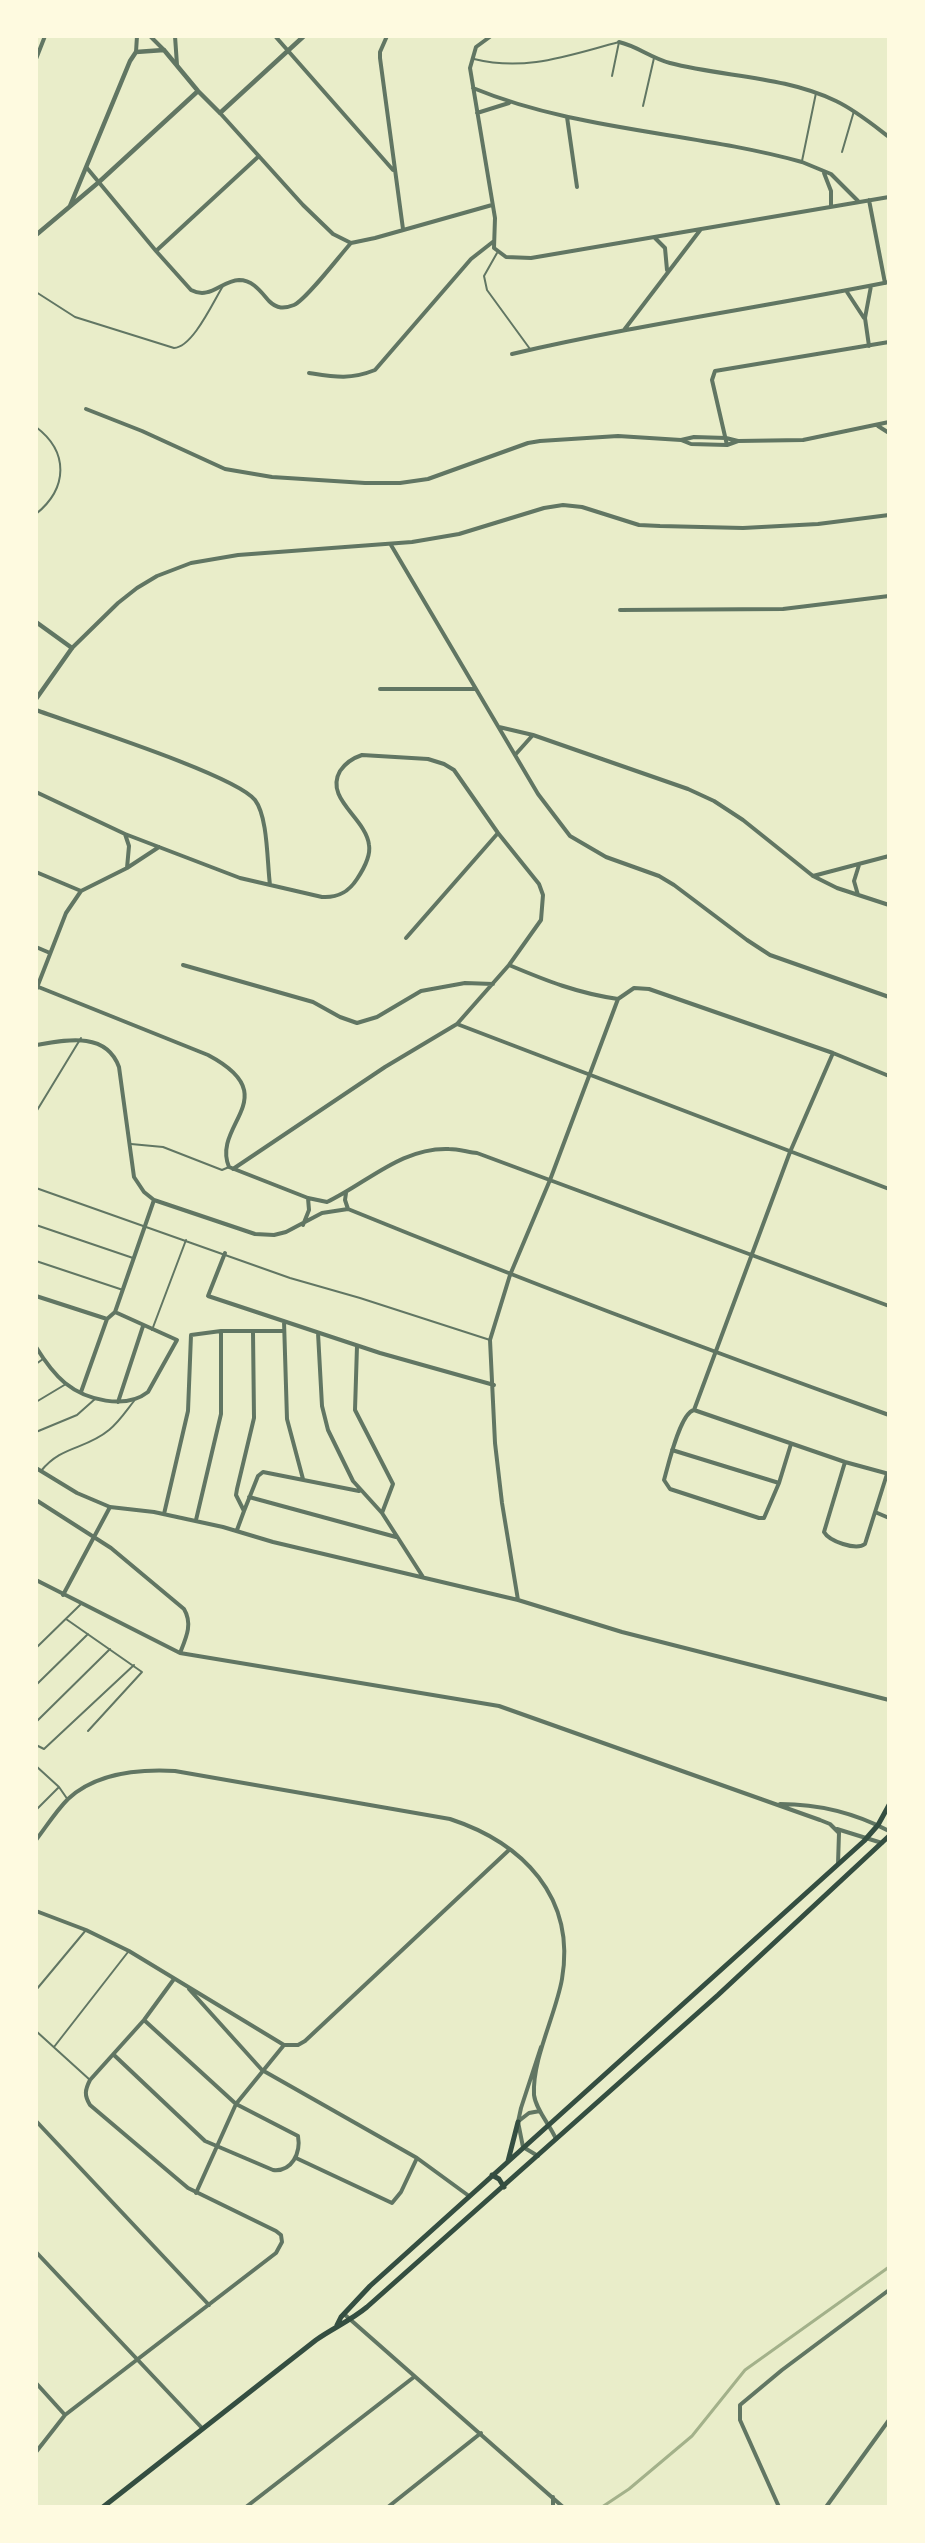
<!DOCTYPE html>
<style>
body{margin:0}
#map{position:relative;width:925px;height:2543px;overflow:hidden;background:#e9edc9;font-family:Montserrat,sans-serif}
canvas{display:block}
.frame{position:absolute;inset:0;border:38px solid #fefae0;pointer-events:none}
</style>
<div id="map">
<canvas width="925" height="2543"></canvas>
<div class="frame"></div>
</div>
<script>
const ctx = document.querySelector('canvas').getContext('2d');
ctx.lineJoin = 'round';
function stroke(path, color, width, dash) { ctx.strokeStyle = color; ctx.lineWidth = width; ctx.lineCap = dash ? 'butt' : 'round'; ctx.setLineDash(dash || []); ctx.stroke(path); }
const stream = new Path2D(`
 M 602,2507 L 629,2489 L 692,2436 L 745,2370 L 889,2267`);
const service = new Path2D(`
 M 474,59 C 526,72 569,55 619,42 L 612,76
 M 643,106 L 654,58
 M 842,152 L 854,111
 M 802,161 L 816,93
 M 497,253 L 484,276 L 487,290 L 530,349
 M 36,292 L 75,317 L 174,348 C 193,347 213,302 223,286
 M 36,427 C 69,452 68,488 36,514
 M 36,1112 L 81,1038
 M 131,1144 L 163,1147 L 222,1170 L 229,1167
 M 36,1188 L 290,1278 L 360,1298 L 490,1340
 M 36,1225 L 133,1258
 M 36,1261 L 123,1290
 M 152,1330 L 186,1240
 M 36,1364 L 43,1359
 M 36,1402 L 66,1384
 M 36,1432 L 77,1415 L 95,1399
 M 41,1471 C 62,1445 85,1450 109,1430 C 119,1422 126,1411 134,1401
 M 66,1619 L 142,1672 L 88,1731
 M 36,1648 L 81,1604
 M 36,1685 L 88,1634
 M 36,1722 L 110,1649
 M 36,1745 L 44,1749 L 134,1665
 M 36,1766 L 59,1787 L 68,1800
 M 36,1810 L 59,1787
 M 36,1990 L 86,1930
 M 36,2031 L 90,2080
 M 54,2047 L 128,1952`);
const minor = new Path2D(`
 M 150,36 L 164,50
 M 175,36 L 177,65
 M 275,36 L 393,170
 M 387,36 L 380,52 L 380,58 L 403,229
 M 491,36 L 476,47 L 470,68 L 495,218 L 494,248 L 506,257 L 531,258 L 889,197
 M 619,42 C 637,46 651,58 670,63 C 724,77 784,76 836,101 C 855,110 872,124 889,137
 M 136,52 L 137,36
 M 36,59 L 45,36
 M 473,88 C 577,131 694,132 802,162 L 831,174 L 858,201
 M 220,113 L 303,205 L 333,234 L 351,243 L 375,238 L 492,205
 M 477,113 L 509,103
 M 567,117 L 577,187
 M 87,168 L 156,251 L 191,290 C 210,300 221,281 239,280 C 253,280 261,292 269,301 C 277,309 284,309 294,305 C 306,300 340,255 351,243
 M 824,173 L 831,191 L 831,205
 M 869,200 L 885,283
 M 654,237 L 665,248 L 667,270
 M 156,251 L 259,156
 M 847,292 L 864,318
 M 624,330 L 701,229
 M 869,346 L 865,318 L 871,286
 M 512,354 C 636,325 764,307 889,282
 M 309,373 C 335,377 350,380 375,370 L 471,259 L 494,241
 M 86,409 L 142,431 L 225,469 L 272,477 L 365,483 L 400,483 L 428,479 L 528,443 L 540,441 L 618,436 L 681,440 L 694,437 L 726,438 L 738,441
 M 878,426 L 889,433
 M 681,440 L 691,444 L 727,445 L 738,441 L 803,440 L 889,422
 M 727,445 L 712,380 L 715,371 L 889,342
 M 391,545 L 538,794 L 570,836 L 606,857 L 659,876 L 674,885 L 747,940 L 770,955 L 889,997
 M 620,610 L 783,609 L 889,596
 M 72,648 L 118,603 L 137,588 L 157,576 L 191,563 L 238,555 L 412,542 L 459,534 L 544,508 L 563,505 L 582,507 L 639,525 L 660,526 L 743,528 L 818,524 L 889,515
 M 380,689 L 474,689
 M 36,710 C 74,724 236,775 255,800 C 268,817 267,862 270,885
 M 499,727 L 533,735 L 688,789 L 714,801 L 743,820 L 813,876 L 837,888 L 889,905
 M 515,755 L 532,736
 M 36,792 L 125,834 L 240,878 L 322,897 C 337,898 348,893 357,879 C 363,870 371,856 369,845 C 366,818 324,799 340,771 C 346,762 353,758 362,755 L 428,759 L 444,764 L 454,770 L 498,833 L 539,884 L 543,895 L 541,920 L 509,965 L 457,1024
 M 125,834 L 129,846 L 127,868
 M 36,872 L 81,891
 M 813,876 L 889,856
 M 858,895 L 854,881 L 859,865
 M 406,938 L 498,833
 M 36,947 L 50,953
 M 183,965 L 313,1002 L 340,1017 L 357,1023 L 377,1017 L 421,991 L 465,983 L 493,984
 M 509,965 C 547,981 577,993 618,999
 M 36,986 L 208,1055 C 287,1097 211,1124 229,1167 L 308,1198 L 327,1202 C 367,1183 402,1147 449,1149 C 458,1149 468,1152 477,1153 L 889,1306
 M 36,990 L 66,913 L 81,891 L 127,868 L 159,847
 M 36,1045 C 66,1040 106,1031 119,1067 L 134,1177 L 144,1192 L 154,1200 L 255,1234 L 274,1235 L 286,1232 L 322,1213 L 348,1209 C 527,1282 707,1350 889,1415
 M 233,1169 L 385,1067 L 457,1024 L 889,1189
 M 346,1193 L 345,1200 L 348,1209
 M 303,1225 L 309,1210 L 308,1198
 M 225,1253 L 208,1296 L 380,1353 L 494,1385
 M 36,1296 L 107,1319 L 115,1312
 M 284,1321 L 287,1419 L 303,1479
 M 318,1333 L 322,1406 L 328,1430 L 353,1481 L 382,1513 L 423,1577
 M 357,1346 L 355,1410 L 393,1484 L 382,1513
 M 36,1347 C 44,1360 53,1373 65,1383 C 86,1400 125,1410 148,1392 L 177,1340 L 115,1312 L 154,1200
 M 81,1392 L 107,1319
 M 118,1402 L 143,1326
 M 694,1410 L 790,1152 L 833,1053
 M 694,1410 C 680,1413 668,1466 664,1480 L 670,1489 L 759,1518 L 764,1518 L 779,1483 L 791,1444
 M 694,1410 L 845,1462 L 889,1474
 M 672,1450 L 779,1483
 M 845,1462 L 824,1532 C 829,1541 856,1551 865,1544 L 887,1474
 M 36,1468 L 77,1493 L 110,1507 L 154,1512 L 223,1527 L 273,1542 L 518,1600 L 622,1632 L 889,1700
 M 249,1497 L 396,1537
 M 36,1500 L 111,1548 L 184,1609 C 193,1624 186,1638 180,1653
 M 244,1511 L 258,1476 L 263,1472 L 359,1491
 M 875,1512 L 889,1518
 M 164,1514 L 188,1411 L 191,1335 L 221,1331 L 284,1331
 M 196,1520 L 221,1414 L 221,1331
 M 237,1530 L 244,1511 L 236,1495 L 237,1489 L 254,1418 L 253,1332
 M 36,1580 L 180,1653 L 499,1706 L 820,1820 L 830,1824 L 839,1833 L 838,1864
 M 63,1595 L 110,1507
 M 518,1600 L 502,1503 L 495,1443 L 490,1340 L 510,1275 L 550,1180 L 618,999 L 634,988 L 649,989 L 833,1053 L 889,1076
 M 780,1804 C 818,1804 855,1813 889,1831
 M 837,1829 L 882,1843
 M 36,1840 C 46,1827 56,1811 68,1799 C 96,1773 139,1769 175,1771 L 450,1819 C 523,1843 576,1897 562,1979 C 556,2014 532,2059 534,2095 C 536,2110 550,2125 556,2139
 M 36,1911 L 86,1930 L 129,1951 L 284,2045 L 298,2045 L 305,2041 L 509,1850
 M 189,1989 L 262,2070 L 417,2158 L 469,2196
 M 114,2055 L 205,2141 L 273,2170 C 292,2172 301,2153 298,2136 L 236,2104 L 144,2020
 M 520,2120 L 529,2113 L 540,2111
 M 36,2121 L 209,2305
 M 538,2156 L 523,2147 L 518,2122 L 521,2108 L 541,2047
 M 296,2158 L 392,2203 L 401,2192 L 417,2158
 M 196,2193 L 236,2104 L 284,2045
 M 36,2252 L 202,2428
 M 344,2314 L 563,2507
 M 36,2383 L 65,2415
 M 36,2452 L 65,2415 L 276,2253 L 282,2242 L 281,2235 L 276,2231 L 188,2188 L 90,2105 C 84,2095 85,2090 90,2080 L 144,2020 L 174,1979
 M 246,2507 L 414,2377
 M 388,2507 L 481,2433
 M 553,2507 L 553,2497
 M 779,2507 L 740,2420 L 740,2405 L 782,2370 L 889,2290
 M 826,2507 L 889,2420`);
const tertiary = new Path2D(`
 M 70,206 L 130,61 L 136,52 L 164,50 L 198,91 L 220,113 L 304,36
 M 36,235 L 99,182 L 198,91
 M 36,622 L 72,648 L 36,699`);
const secondary = new Path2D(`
 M 508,2161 L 518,2122
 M 492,2175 L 499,2179 L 504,2187
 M 337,2325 L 341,2317 L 370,2286 L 864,1841 L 878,1825 L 889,1805
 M 103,2507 L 316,2340 C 333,2328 350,2321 367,2307 L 718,1995 L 889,1836`);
stroke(stream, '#a3b18a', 3);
stroke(service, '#617663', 2);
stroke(minor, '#617663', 4);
stroke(tertiary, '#617663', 4.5);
stroke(secondary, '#344e41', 5);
</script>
